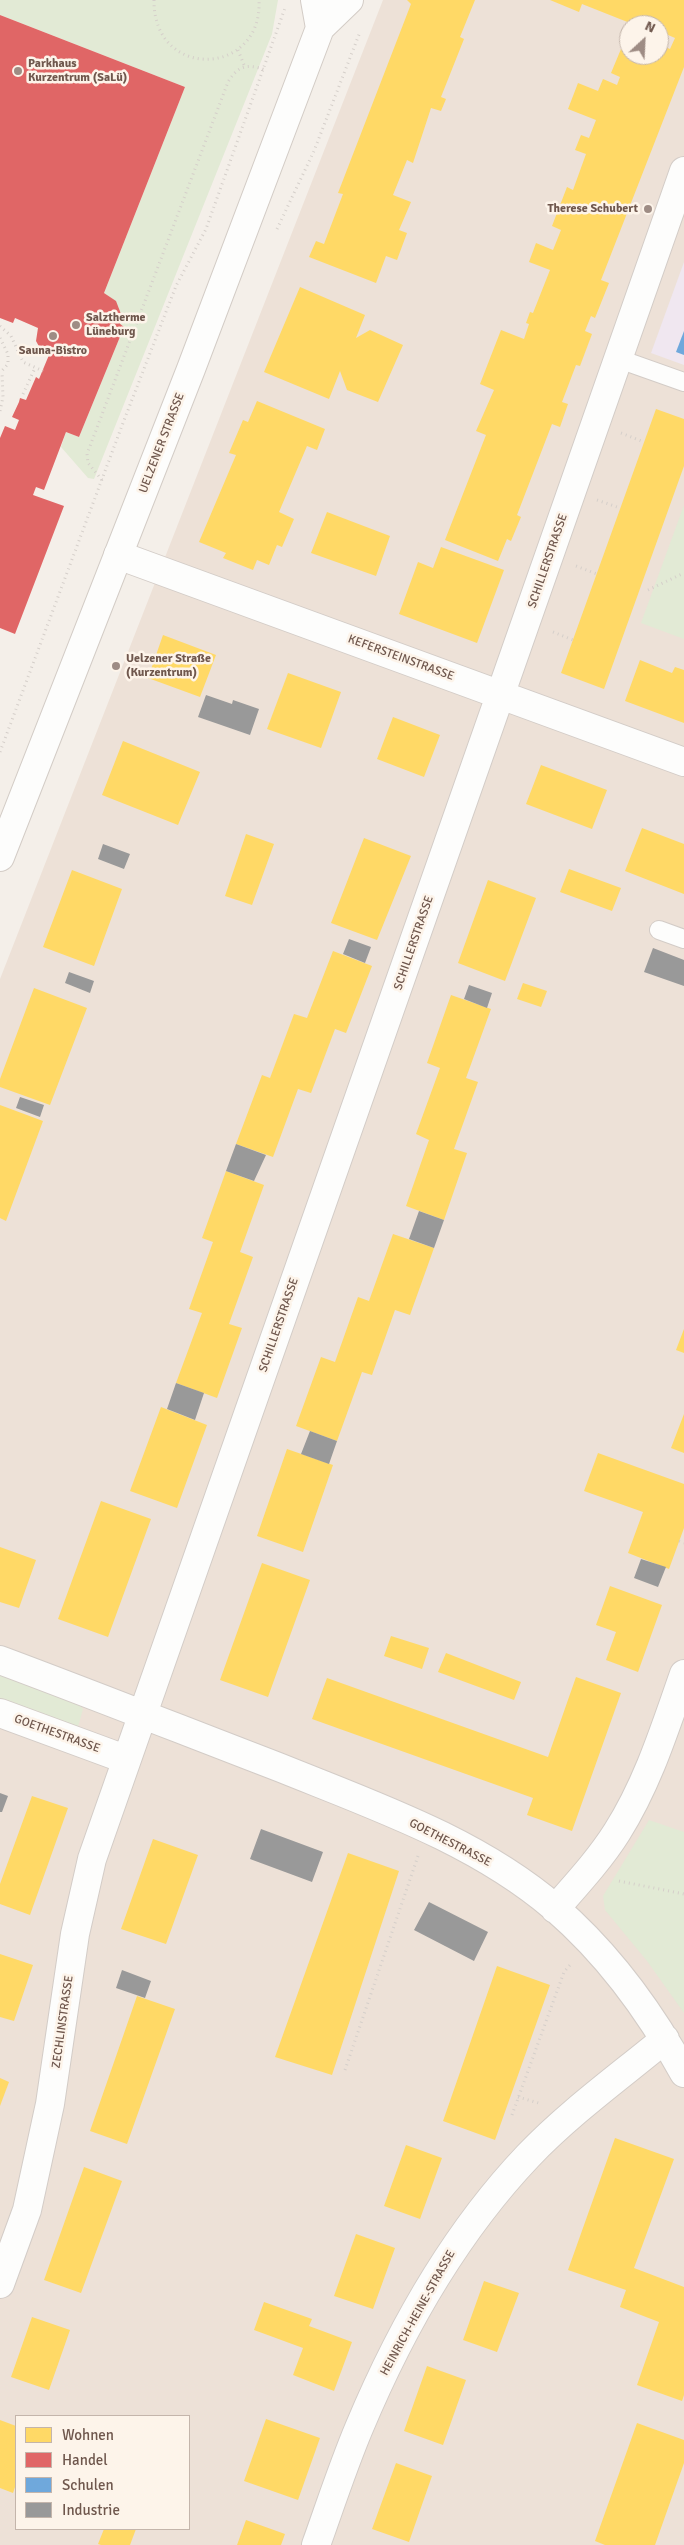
<!DOCTYPE html>
<meta charset="utf-8">
<style>
body{margin:0}
#map{position:relative;width:684px;height:2545px;overflow:hidden;background:#f4efe9;font-family:Signika,sans-serif}
canvas{display:block}
.legend{position:absolute;left:15px;top:2415px;width:175px;height:115px;box-sizing:border-box;background:#fdf4ea;border:1px solid #c4b5ab;margin:0;padding:6px 9px;list-style:none;font-size:15px;color:#6f574d}
.legend li{display:flex;align-items:center;gap:10px;height:25px}
.legend b{width:25px;border:1px solid #c4b5ab}
.north{position:absolute;left:619px;top:15px;width:50px;height:50px;box-sizing:border-box;background:#fdf4ea;border:1px solid #c4b5ab;border-radius:50%;rotate:25deg;font-size:14px;font-weight:700;line-height:20px;text-align:center;color:#6f574d}
.north::after{content:'';display:block;margin:auto;width:18px;height:22px;background:#9e8c84;clip-path:polygon(50% 0,100% 100%,50% 72%,0 100%)}
</style>
<div id="map">
<canvas width="684" height="2545"></canvas>
<ul class="legend">
<li><b style="height:14px;background:#ffd966"></b>Wohnen</li>
<li><b style="height:14px;background:#e06666"></b>Handel</li>
<li><b style="height:14px;background:#6fa8dc"></b>Schulen</li>
<li><b style="height:14px;background:#999"></b>Industrie</li>
</ul>
<div class="north">N</div>
</div>
<script>
const ctx = document.querySelector('canvas').getContext('2d');
ctx.lineJoin = 'round';
function fill(path, color) { ctx.fillStyle = color; ctx.fill(path, 'evenodd'); }
function stroke(path, color, width, dash) { ctx.strokeStyle = color; ctx.lineWidth = width; ctx.lineCap = dash ? 'butt' : 'round'; ctx.setLineDash(dash || []); ctx.stroke(path); }
function label(font, color, halo, rows, align = 'center') {
  ctx.font = font + ' Signika,sans-serif'; ctx.lineWidth = 5; ctx.setLineDash([]); ctx.textBaseline = 'middle'; ctx.strokeStyle = halo; ctx.fillStyle = color; for (const [text, x, y, turn = 0] of rows) {
    ctx.save(); ctx.translate(x, y); ctx.rotate((+turn || 0) * Math.PI / 180); ctx.textAlign = isNaN(turn) ? turn : align; if (halo) ctx.strokeText(text, 0, 0); ctx.fillText(text, 0, 0); ctx.restore();
  }
}
const residential = new Path2D(`
 M 383,0 L 684,0 L 684,2545 L 0,2545 L 0,979 ZM 629,25 L 659,25 L 659,55 L 629,55 ZM 16,2416 L 189,2416 L 189,2529 L 16,2529 Z`);
const education = new Path2D(`
 M 684,262 L 684,365 L 651,353 Z`);
const green = new Path2D(`
 M 0,0 L 278,0 L 272,34 L 94,479 L 88,478 L 61,447 L 66,432 L 79,437 L 124,327 L 119,323 C 122,308 116,301 104,293 L 185,87 L 0,15 Z
 M 684,505 L 684,639 L 641,623 Z
 M 0,1670 L 74,1698 L 83,1709 L 78,1727 L 70,1731 L 0,1705 Z
 M 649,1820 L 684,1832 L 684,2013 L 647,1961 L 605,1910 L 603,1896 Z`);
const homes = new Path2D(`
 M 407,0 L 475,0 L 460,37 L 464,39 L 441,97 L 446,99 L 441,111 L 431,108 L 413,163 L 407,160 L 393,195 L 411,202 L 399,230 L 407,233 L 397,260 L 386,256 L 376,283 L 309,257 L 316,241 L 324,244 L 343,194 L 338,193 L 411,4 Z
 M 550,0 L 684,0 L 684,67 L 601,280 L 609,283 L 595,318 L 591,316 L 585,331 L 592,334 L 580,366 L 576,365 L 562,402 L 568,404 L 560,427 L 552,424 L 517,515 L 521,517 L 511,541 L 507,539 L 498,561 L 445,540 L 486,435 L 476,431 L 494,390 L 480,384 L 501,330 L 524,339 L 529,324 L 526,323 L 530,312 L 533,313 L 550,270 L 529,262 L 536,243 L 553,250 L 561,230 L 552,226 L 567,187 L 573,190 L 586,154 L 575,150 L 581,135 L 589,138 L 596,120 L 568,109 L 578,83 L 598,91 L 603,79 L 617,85 L 620,77 L 611,73 L 621,49 L 624,51 L 629,40 L 629,55 L 659,55 L 659,44 L 670,49 L 675,38 L 659,31 L 659,25 L 635,25 L 582,4 L 579,12 Z
 M 300,287 L 365,315 L 356,338 L 370,330 L 403,345 L 378,402 L 347,390 L 340,371 L 329,399 L 264,372 Z
 M 257,401 L 325,429 L 317,450 L 307,446 L 279,512 L 294,519 L 282,547 L 277,545 L 269,565 L 257,560 L 253,570 L 223,558 L 226,553 L 199,542 L 236,455 L 229,453 L 243,420 L 248,422 Z
 M 656,409 L 684,419 L 684,466 L 604,689 L 561,673 Z
 M 327,512 L 390,536 L 376,576 L 311,553 Z
 M 441,547 L 504,570 L 477,643 L 399,614 L 418,562 L 433,568 Z
 M 163,635 L 216,655 L 200,697 L 148,678 Z
 M 640,660 L 672,673 L 675,667 L 684,670 L 684,723 L 625,701 Z
 M 288,673 L 341,692 L 321,748 L 267,729 Z
 M 393,717 L 440,735 L 424,777 L 377,759 Z
 M 123,741 L 200,772 L 178,825 L 102,795 Z
 M 541,765 L 607,790 L 592,829 L 526,804 Z
 M 642,828 L 684,844 L 684,894 L 625,871 Z
 M 246,834 L 274,844 L 252,905 L 225,896 Z
 M 364,838 L 411,856 L 377,940 L 331,923 Z
 M 569,869 L 621,888 L 612,911 L 560,892 Z
 M 72,870 L 122,889 L 94,966 L 43,947 Z
 M 488,880 L 536,898 L 505,981 L 458,963 Z
 M 333,951 L 372,966 L 346,1033 L 335,1029 L 311,1093 L 298,1089 L 273,1157 L 236,1144 L 262,1075 L 270,1078 L 294,1014 L 307,1018 Z
 M 523,983 L 547,991 L 541,1007 L 517,999 Z
 M 34,988 L 87,1008 L 50,1105 L 0,1087 L 0,1079 Z
 M 451,995 L 491,1009 L 466,1078 L 478,1082 L 454,1149 L 467,1153 L 444,1220 L 406,1206 L 429,1140 L 416,1134 L 440,1068 L 427,1063 Z
 M 0,1105 L 43,1121 L 6,1221 L 0,1218 Z
 M 226,1171 L 264,1185 L 240,1252 L 253,1257 L 229,1324 L 242,1328 L 217,1398 L 176,1383 L 202,1313 L 189,1309 L 213,1242 L 202,1238 Z
 M 393,1234 L 434,1248 L 410,1315 L 395,1310 L 372,1375 L 362,1372 L 337,1441 L 296,1426 L 321,1357 L 335,1362 L 358,1297 L 369,1301 Z
 M 684,1329 L 684,1353 L 676,1350 Z
 M 161,1407 L 207,1425 L 177,1508 L 130,1491 Z
 M 684,1414 L 684,1453 L 671,1448 Z
 M 287,1449 L 333,1465 L 303,1552 L 257,1536 Z
 M 598,1453 L 684,1484 L 684,1528 L 669,1569 L 628,1553 L 643,1512 L 584,1491 Z
 M 101,1501 L 151,1519 L 108,1637 L 58,1619 Z
 M 0,1547 L 36,1560 L 19,1608 L 0,1602 Z
 M 262,1563 L 310,1580 L 268,1697 L 220,1680 Z
 M 610,1586 L 662,1605 L 638,1672 L 606,1660 L 616,1632 L 596,1625 Z
 M 391,1636 L 429,1648 L 422,1669 L 384,1656 Z
 M 446,1653 L 521,1682 L 514,1700 L 438,1672 Z
 M 576,1677 L 621,1693 L 572,1831 L 527,1815 L 533,1798 L 312,1719 L 327,1678 L 548,1757 Z
 M 32,1796 L 68,1808 L 30,1915 L 0,1904 L 0,1884 Z
 M 153,1839 L 198,1855 L 166,1944 L 121,1929 Z
 M 348,1853 L 399,1871 L 332,2075 L 275,2057 Z
 M 0,1954 L 33,1965 L 14,2021 L 0,2017 Z
 M 497,1966 L 550,1985 L 495,2140 L 443,2121 Z
 M 137,1996 L 175,2009 L 127,2144 L 90,2131 Z
 M 0,2078 L 9,2082 L 0,2106 Z
 M 615,2138 L 674,2159 L 634,2268 L 684,2287 L 684,2395 L 682,2401 L 637,2385 L 659,2322 L 620,2307 L 626,2290 L 568,2270 Z
 M 406,2145 L 442,2158 L 420,2219 L 384,2206 Z
 M 84,2167 L 122,2181 L 81,2293 L 44,2280 Z
 M 356,2234 L 395,2248 L 373,2309 L 334,2296 Z
 M 484,2281 L 519,2293 L 497,2352 L 463,2340 Z
 M 264,2302 L 312,2319 L 309,2326 L 352,2342 L 334,2391 L 293,2375 L 303,2348 L 254,2330 Z
 M 32,2317 L 70,2330 L 49,2390 L 11,2377 Z
 M 427,2366 L 466,2380 L 443,2445 L 404,2431 Z
 M 266,2419 L 320,2438 L 298,2500 L 244,2481 Z
 M 0,2420 L 16,2426 L 16,2484 L 13,2493 L 0,2488 Z
 M 637,2423 L 684,2440 L 684,2463 L 655,2545 L 605,2545 L 595,2541 Z
 M 396,2463 L 432,2476 L 409,2542 L 372,2529 Z
 M 246,2520 L 285,2534 L 281,2545 L 237,2545 Z
 M 104,2529 L 136,2529 L 130,2545 L 101,2545 L 98,2544 Z`);
const shops = new Path2D(`
 M 0,15 L 185,87 L 104,293 L 116,301 L 121,314 L 119,323 L 124,327 L 79,437 L 66,432 L 44,490 L 36,487 L 33,495 L 64,506 L 15,634 L 0,628 L 0,438 L 5,426 L 15,430 L 19,420 L 12,417 L 19,402 L 20,398 L 26,400 L 36,377 L 39,379 L 49,355 L 41,350 L 36,341 L 38,328 L 15,318 L 13,323 L 0,318 Z`);
const schools = new Path2D(`
 M 684,331 L 684,355 L 676,352 Z`);
const industry = new Path2D(`
 M 206,695 L 232,704 L 233,700 L 259,709 L 250,735 L 198,717 Z
 M 103,844 L 130,854 L 124,869 L 98,859 Z
 M 349,939 L 371,947 L 365,963 L 343,954 Z
 M 653,948 L 684,960 L 684,986 L 644,972 Z
 M 69,972 L 94,981 L 90,993 L 65,983 Z
 M 469,985 L 492,993 L 487,1008 L 464,999 Z
 M 20,1097 L 44,1105 L 40,1117 L 16,1108 Z
 M 236,1144 L 266,1155 L 254,1181 L 226,1171 Z
 M 419,1211 L 444,1220 L 434,1248 L 409,1239 Z
 M 176,1383 L 204,1393 L 195,1420 L 167,1409 Z
 M 310,1431 L 337,1441 L 329,1464 L 301,1454 Z
 M 641,1559 L 666,1567 L 658,1587 L 634,1578 Z
 M 0,1793 L 8,1796 L 2,1812 L 0,1812 Z
 M 261,1829 L 323,1852 L 312,1882 L 250,1859 Z
 M 429,1902 L 488,1932 L 474,1961 L 414,1930 Z
 M 122,1970 L 151,1981 L 145,1998 L 116,1988 Z`);
const path = new Path2D(`
 M 154,0 C 153,81 263,77 259,0
 M 238,50 L 244,65
 M 277,229 L 314,151 L 360,32
 M 0,326 L 11,336 L 23,362 L 43,371
 M 0,338 L 8,354 L 8,364 L 0,373
 M 23,394 L 35,368
 M 0,411 L 3,397 L 2,372
 M 621,433 L 644,442
 M 102,480 L 88,463 L 87,454 L 228,82 C 238,66 247,63 265,70
 M 597,500 L 620,508
 M 576,566 L 597,574
 M 648,590 L 684,573
 M 553,632 L 573,640
 M 0,752 L 123,423 L 176,286 L 206,229 L 285,8
 M 679,1541 L 684,1543
 M 619,1881 L 684,1894
 M 345,2070 L 418,1856
 M 518,2097 L 542,2104
 M 512,2115 L 564,1972 L 571,1964`);
const lane = new Path2D(`
 M 619,359 L 684,382
 M 659,930 L 684,939`);
const street = new Path2D(`
 M 118,555 L 684,762
 M 0,1660 C 94,1695 187,1732 281,1768 C 375,1806 477,1841 555,1908 C 607,1953 651,2013 684,2073
 M 0,1713 L 125,1759
 M 555,1909 C 577,1884 600,1859 617,1832 C 648,1783 665,1728 684,1674
 M 0,2284 L 27,2210 L 50,2104 L 75,1934 L 92,1859 L 684,171
 M 316,2545 C 330,2506 343,2466 359,2428 C 400,2330 454,2234 528,2156 C 569,2113 619,2077 665,2039`);
const secondary = new Path2D(`
 M 315,0 L 320,28
 M 0,857 L 191,369 L 320,28 L 349,0`);
const markers = [
 [18,71,5,"#9e8c84"],
 [648,209,5,"#9e8c84"],
 [76,325,5,"#9e8c84"],
 [53,336,5,"#9e8c84"],
 [116,666,5,"#9e8c84"]
];
const poiNames = [
 ["Parkhaus",28,64],
 ["Kurzentrum (SaLü)",28,78],
 ["Therese Schubert",638,209,"right"],
 ["Salztherme",86,318],
 ["Lüneburg",86,332],
 ["Sauna-Bistro",53,351,"center"],
 ["Uelzener Straße",126,659],
 ["(Kurzentrum)",126,673]
];
const streetNames = [
 ["UELZENER STRASSE",162,443,-69],
 ["SCHILLERSTRASSE",548,561,-71],
 ["KEFERSTEINSTRASSE",401,658,20],
 ["SCHILLERSTRASSE",414,943,-71],
 ["SCHILLERSTRASSE",279,1325,-71],
 ["GOETHESTRASSE",57,1734,20],
 ["GOETHESTRASSE",450,1843,27],
 ["ZECHLINSTRASSE",63,2022,-82],
 ["HEINRICH-HEINE-STRASSE",418,2313,-61]
];
fill(residential, '#ede1d7');
fill(education, '#f0e7f0');
fill(green, '#e2ead5');
fill(homes, '#ffd966');
fill(shops, '#e06666');
fill(schools, '#6fa8dc');
fill(industry, '#999');
stroke(lane, '#d3ccc7', 20);
stroke(street, '#d3ccc7', 30);
stroke(secondary, '#d3ccc6', 30);
stroke(path, '#d5cfca', 3, [1, 4]);
stroke(lane, '#fdfdfc', 18);
stroke(street, '#fdfdfc', 28);
stroke(secondary, '#fdfdfc', 28);
for (const [x, y, r, color] of markers) { const dot = new Path2D(); dot.arc(x, y, r, 0, 2 * Math.PI); ctx.fillStyle = color; ctx.fill(dot); stroke(dot, '#fdf4ea', 2); }
label('bold 12px', '#6f574d', '#fdf4ea', poiNames, 'left');
label('12px', '#6f574d', '#fdf4ea', streetNames);
</script>
